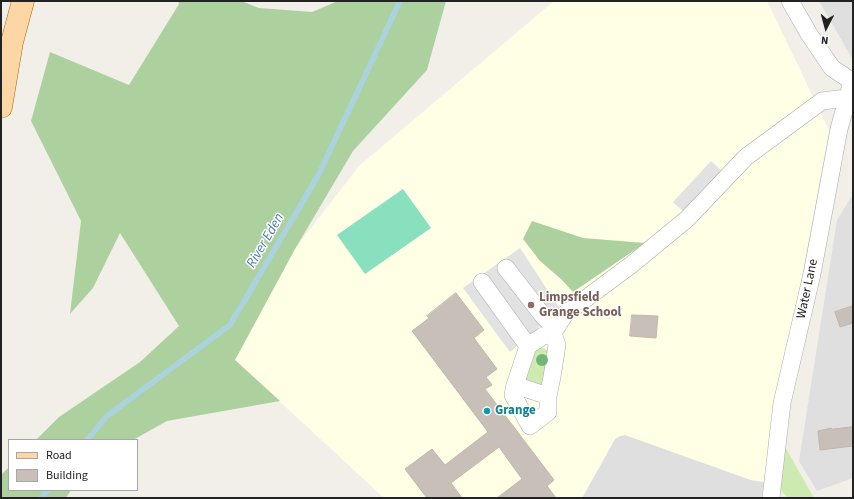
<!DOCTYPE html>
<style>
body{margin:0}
#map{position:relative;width:854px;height:499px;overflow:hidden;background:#f2efe9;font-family:"Source Sans 3",sans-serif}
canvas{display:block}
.frame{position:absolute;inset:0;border:2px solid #222;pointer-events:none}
.legend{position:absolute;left:8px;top:439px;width:130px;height:52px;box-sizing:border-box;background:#fff;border:1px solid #a7a7a7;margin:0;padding:5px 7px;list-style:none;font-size:12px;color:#222}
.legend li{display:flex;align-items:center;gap:8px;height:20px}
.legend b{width:20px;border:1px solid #a7a7a7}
.north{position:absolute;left:806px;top:8px;width:40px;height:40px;-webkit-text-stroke:3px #fff;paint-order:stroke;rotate:186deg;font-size:11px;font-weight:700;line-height:16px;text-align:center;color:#222}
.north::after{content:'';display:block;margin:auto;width:14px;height:18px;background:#222;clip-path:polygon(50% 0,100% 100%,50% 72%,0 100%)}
</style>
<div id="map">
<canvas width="854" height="499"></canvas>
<div class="frame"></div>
<ul class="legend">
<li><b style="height:5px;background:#fcd6a4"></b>Road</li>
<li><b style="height:11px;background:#c7bfb8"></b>Building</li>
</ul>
<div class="north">N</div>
</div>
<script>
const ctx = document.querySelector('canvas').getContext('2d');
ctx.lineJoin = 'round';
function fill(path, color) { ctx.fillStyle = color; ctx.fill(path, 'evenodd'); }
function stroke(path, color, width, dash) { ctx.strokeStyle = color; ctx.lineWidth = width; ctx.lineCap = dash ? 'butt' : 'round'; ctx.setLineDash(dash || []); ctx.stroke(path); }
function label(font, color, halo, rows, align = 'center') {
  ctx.font = font + ' "Source Sans 3",sans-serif'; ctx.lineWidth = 3; ctx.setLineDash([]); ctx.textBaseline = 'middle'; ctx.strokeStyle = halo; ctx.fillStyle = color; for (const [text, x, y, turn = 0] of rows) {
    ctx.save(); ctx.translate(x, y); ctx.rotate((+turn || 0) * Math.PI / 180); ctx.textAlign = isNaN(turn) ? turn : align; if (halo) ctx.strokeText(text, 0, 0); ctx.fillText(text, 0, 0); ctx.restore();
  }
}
const residential = new Path2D(`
 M 819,1 L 853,1 L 853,60 Z
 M 853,194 L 853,478 L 817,491 L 799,461 L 837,220 Z
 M 625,435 L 751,480 L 764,482 L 761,498 L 582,498 L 615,439 L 620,436 Z`);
const education = new Path2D(`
 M 554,1 L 767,1 L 829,130 L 764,482 L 751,480 L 625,435 L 620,436 L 615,439 L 582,498 L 384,498 L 235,360 L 295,249 L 359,166 Z`);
const grass = new Path2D(`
 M 538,348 L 543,348 L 549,351 L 545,386 L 525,380 L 532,357 Z
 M 784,445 L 814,498 L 788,498 L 782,492 L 779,486 Z`);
const forest = new Path2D(`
 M 178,1 L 241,1 L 259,8 L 312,12 L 338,1 L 446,1 L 427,70 L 353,151 L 295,249 L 235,360 L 280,401 L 167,421 L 133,440 L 36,440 L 59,417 L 140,362 L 179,326 L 120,233 L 93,288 L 70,314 L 81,221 L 31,121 L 50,52 L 129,85 L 179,4 Z
 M 532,221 L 583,238 L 645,243 L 573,292 L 561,279 L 540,261 L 523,239 Z
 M 9,467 L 9,490 L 71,490 L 66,498 L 1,498 L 1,475 Z`);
const pitch = new Path2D(`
 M 403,189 L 431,228 L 365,274 L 337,235 Z`);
const parking = new Path2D(`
 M 711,161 L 722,171 L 684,212 L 673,202 Z
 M 520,248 L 560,309 L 510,352 L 463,288 Z`);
const stream = new Path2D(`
 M 87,440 L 107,416 L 230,325 L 319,174 L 400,1
 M 41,498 L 48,490`);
const building = new Path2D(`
 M 456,293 L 484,330 L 474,338 L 497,369 L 486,377 L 492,385 L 485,389 L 554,480 L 547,486 L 556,498 L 497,498 L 522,479 L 499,447 L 451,483 L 462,498 L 427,498 L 405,469 L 432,449 L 445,465 L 488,432 L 412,331 L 429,318 L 427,316 Z
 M 853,306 L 853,323 L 840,327 L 835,312 Z
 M 632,315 L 658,316 L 656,338 L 630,336 Z
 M 853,427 L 853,446 L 820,450 L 818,431 L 831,428 L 832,429 Z`);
const minor = new Path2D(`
 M 790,1 L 809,34 L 832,68 L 853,82
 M 506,268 L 544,317 L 556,328
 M 482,282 L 528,346
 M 553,333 L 565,314 L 631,265 L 687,219 L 746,157 L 822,101 L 847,98
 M 553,333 L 557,345 L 552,377 L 548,396 L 548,412 L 530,426 L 513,395 L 515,385 L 528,346 L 543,336 Z
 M 515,385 L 548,396
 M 771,498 L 782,403 L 812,274 L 839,129 L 852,82`);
const major = new Path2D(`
 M 1,107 L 12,42 L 23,1`);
const trees = [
 [542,360]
];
const markers = [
 [531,305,4,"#8d6e63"],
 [487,411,4,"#0f9aa8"]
];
const streetNames = [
 ["Water Lane",808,289,-78]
];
const educationNames = [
 ["Limpsfield",539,298],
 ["Grange School",539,313]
];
const cultureNames = [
 ["Grange",495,411]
];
const waterNames = [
 ["River Eden",266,241,-60]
];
fill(residential, '#e0dfdf');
fill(education, '#ffffe5');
fill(grass, '#cdebb0');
fill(forest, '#add19e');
fill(pitch, '#88e0be');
fill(parking, '#e2e2e2');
stroke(stream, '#aad3df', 5.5);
fill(building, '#c7bfb8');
stroke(building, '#c4b6ab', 1);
stroke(minor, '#a9a9a9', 18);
stroke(major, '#a06b00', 23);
stroke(minor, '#fff', 17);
stroke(major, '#fcd6a4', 22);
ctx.fillStyle = '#74b475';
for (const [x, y] of trees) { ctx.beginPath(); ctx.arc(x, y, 6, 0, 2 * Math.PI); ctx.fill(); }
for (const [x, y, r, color] of markers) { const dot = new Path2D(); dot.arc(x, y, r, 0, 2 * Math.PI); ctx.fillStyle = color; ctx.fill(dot); stroke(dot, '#fff', 1.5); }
label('13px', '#222', '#fff', streetNames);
label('bold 13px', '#785e54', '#fff', educationNames, 'left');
label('bold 13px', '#0d838f', '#fff', cultureNames, 'left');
label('italic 14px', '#4a7aab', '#fff', waterNames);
</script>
